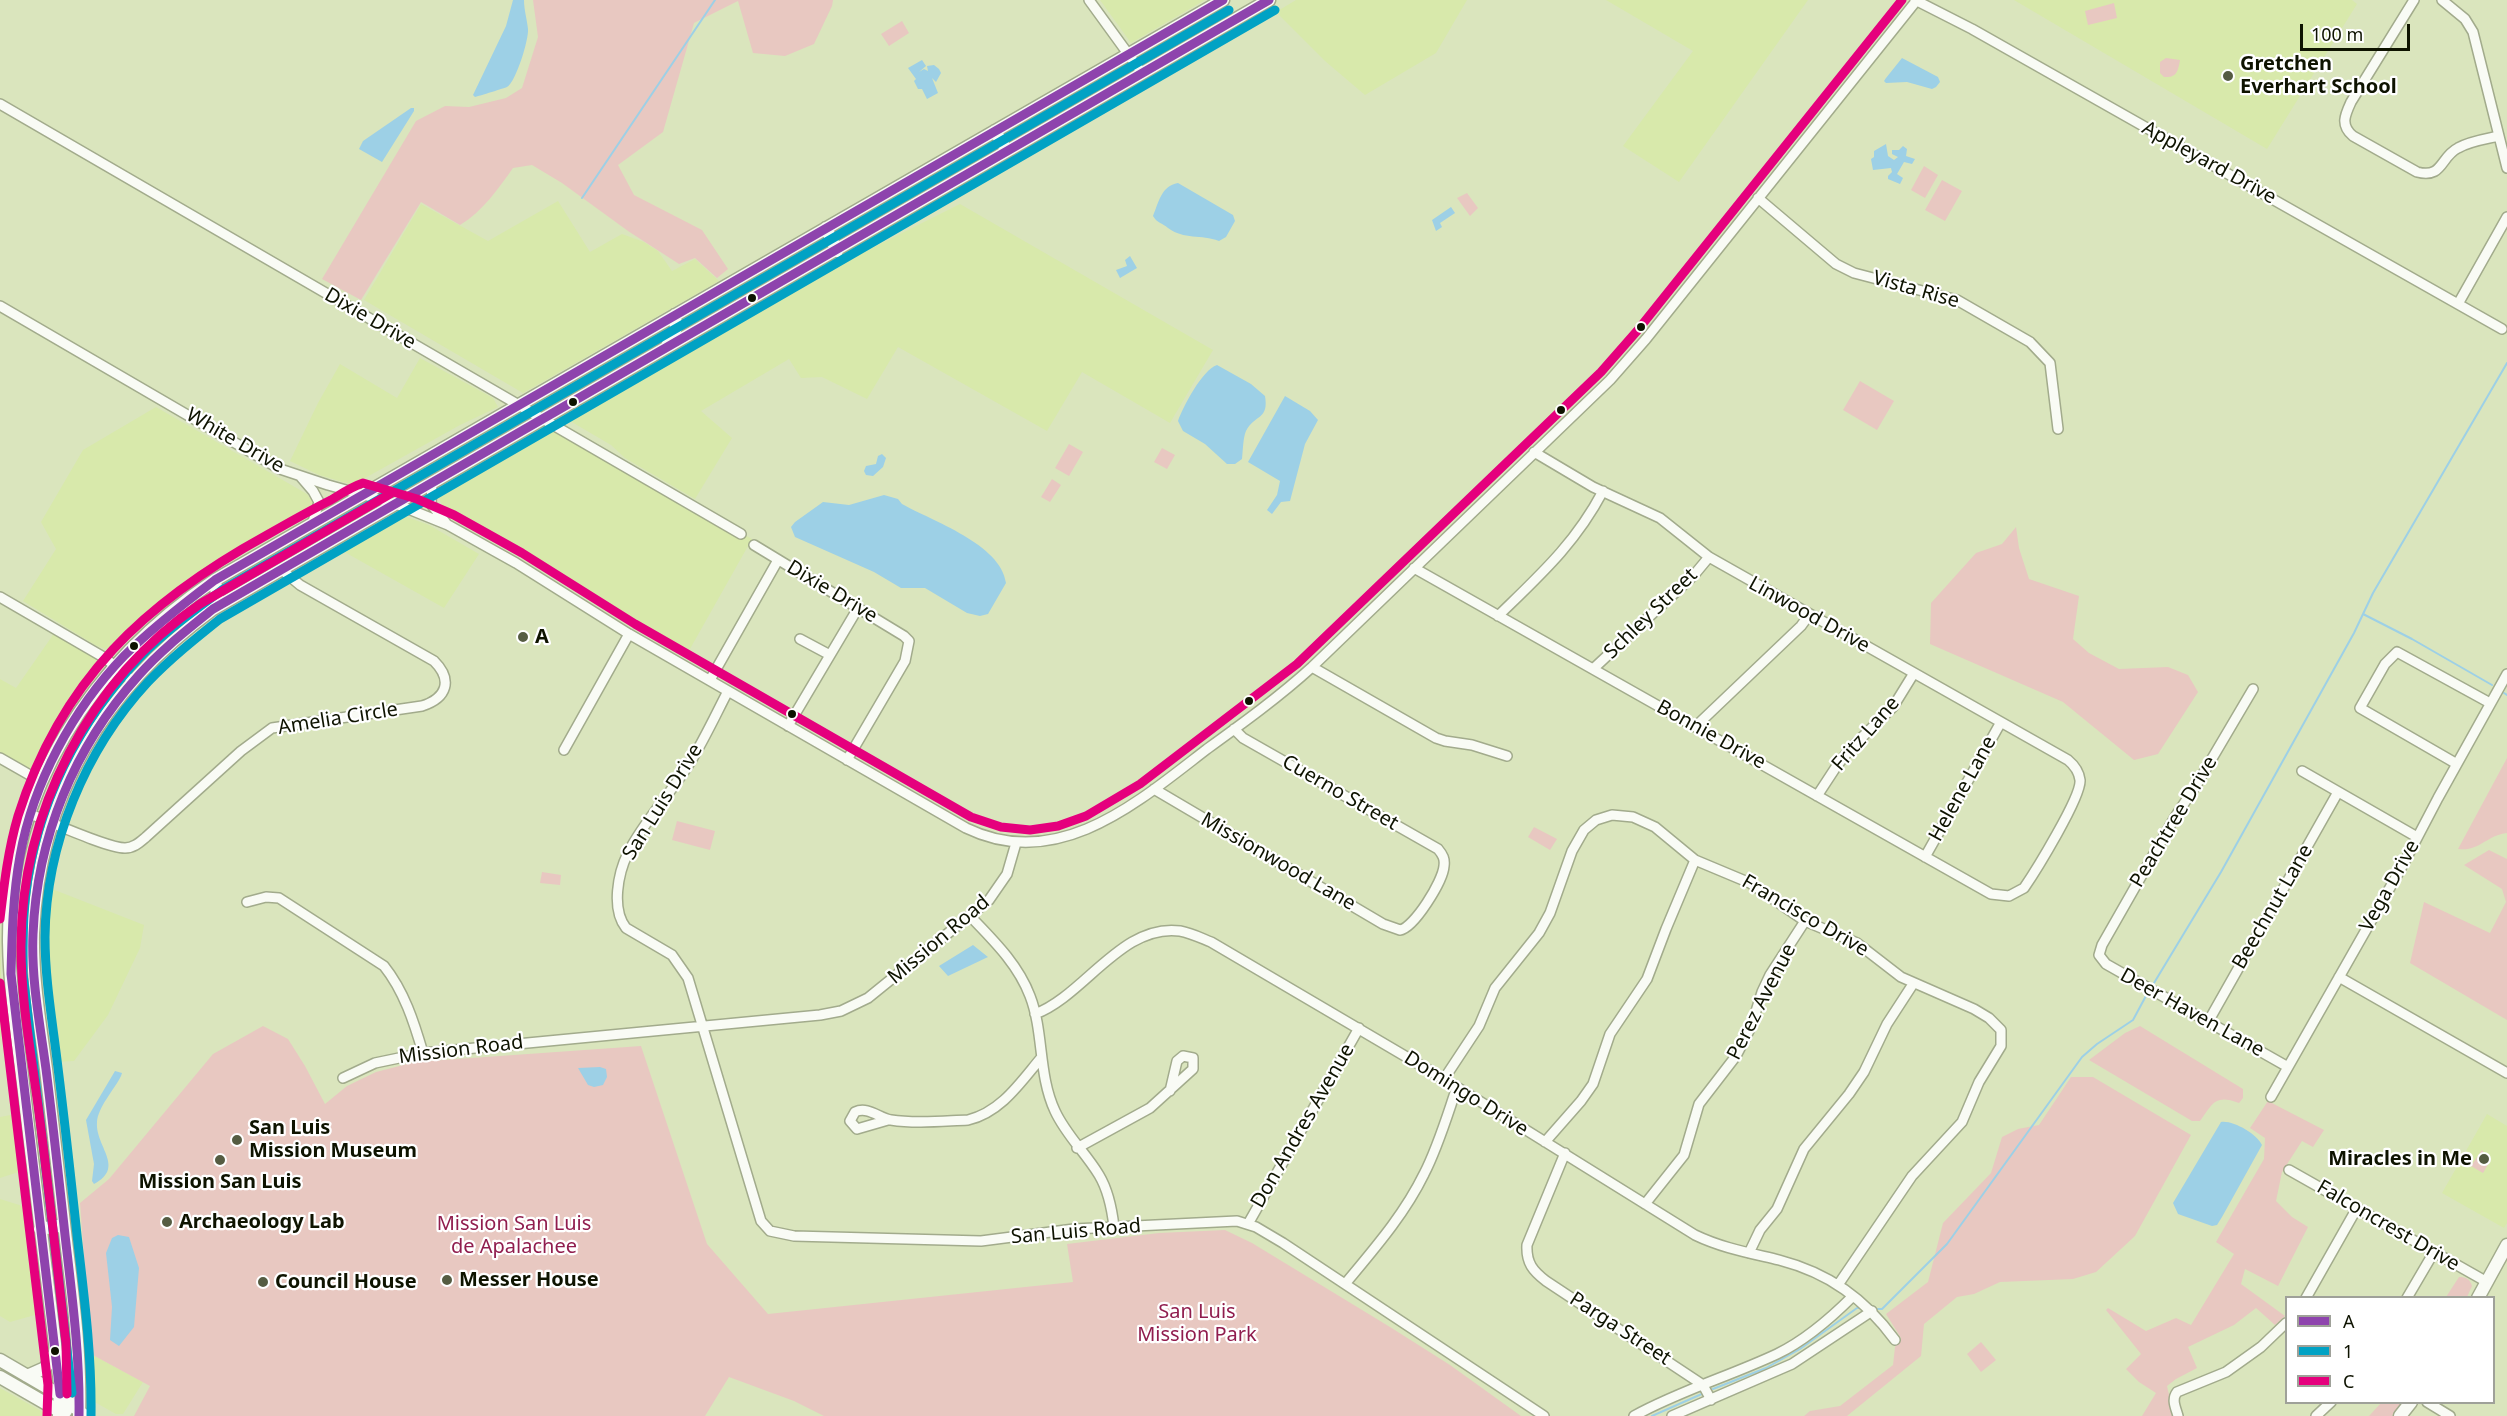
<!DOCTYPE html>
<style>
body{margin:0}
#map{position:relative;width:2507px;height:1416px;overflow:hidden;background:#dae5bd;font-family:"Noto Sans",sans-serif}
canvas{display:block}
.legend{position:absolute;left:2285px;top:1296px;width:210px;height:108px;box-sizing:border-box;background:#fff;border:2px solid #9fa199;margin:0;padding:8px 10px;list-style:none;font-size:18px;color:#0e1300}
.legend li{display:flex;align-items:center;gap:12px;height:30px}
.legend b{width:30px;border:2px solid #9fa199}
.scale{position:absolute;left:2300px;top:24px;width:110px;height:27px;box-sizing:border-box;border:3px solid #0e1300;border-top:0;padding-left:8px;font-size:18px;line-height:21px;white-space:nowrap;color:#0e1300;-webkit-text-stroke:4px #fff;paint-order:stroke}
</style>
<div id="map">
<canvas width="2507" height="1416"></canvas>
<ul class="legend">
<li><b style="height:8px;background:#8e44ad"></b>A</li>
<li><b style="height:8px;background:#01a2c4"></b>1</li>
<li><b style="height:8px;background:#e5007d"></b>C</li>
</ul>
<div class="scale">100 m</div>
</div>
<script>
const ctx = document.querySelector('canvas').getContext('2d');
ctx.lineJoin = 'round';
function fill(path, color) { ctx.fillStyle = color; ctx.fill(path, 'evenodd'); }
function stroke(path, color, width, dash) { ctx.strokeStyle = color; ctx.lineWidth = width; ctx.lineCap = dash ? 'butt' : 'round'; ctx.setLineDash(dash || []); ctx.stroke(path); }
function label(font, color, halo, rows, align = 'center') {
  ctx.font = font + ' "Noto Sans",sans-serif'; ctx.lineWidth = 4.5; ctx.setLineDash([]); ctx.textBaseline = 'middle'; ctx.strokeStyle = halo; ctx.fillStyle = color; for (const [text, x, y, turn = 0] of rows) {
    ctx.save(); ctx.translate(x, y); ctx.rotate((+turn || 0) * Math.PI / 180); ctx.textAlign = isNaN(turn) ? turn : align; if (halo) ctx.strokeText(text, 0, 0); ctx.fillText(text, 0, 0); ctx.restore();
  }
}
const built = new Path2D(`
 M 1100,0 L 1205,0 L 1131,43 Z
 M 1296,0 L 1467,0 L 1436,53 L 1365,95 L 1325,61 L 1276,12 Z
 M 1606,0 L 1808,0 L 1679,182 L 1623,146 L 1693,51 Z
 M 2014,0 L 2352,0 L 2357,4 L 2267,149 Z
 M 558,201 L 590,252 L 622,234 L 644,242 L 658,251 L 672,271 L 695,259 L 719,281 L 523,393 L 364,300 L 421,204 L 488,241 Z
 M 960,204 L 1213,350 L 1170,423 L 1082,372 L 1047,431 L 898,347 L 867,399 L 822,377 L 801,378 L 789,359 L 701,411 L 732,438 L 695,499 L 625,458 L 611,445 L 570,421 L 572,412 L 758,305 Z
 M 420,358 L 493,398 L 498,407 L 460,425 L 358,482 L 350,484 L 319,475 L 290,461 L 318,403 L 340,364 L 397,398 Z
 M 156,407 L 307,494 L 313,503 L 313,507 L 300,519 L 263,538 L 171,601 L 140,627 L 121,647 L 113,652 L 95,645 L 23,601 L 56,549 L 41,522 L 83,450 Z
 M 549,428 L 752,539 L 686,656 L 610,612 L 514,547 L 443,507 L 439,498 L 441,492 Z
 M 404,516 L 429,525 L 479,554 L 444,608 L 341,550 L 389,521 Z
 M 55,632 L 89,653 L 101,661 L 102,666 L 66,718 L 38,769 L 34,770 L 0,752 L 0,679 L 16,688 Z
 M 47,887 L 144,925 L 140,948 L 108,1015 L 74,1061 L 54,1062 L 43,957 Z
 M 0,921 L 2,1029 L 0,1041 Z
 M 16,1114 L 25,1170 L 0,1178 L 0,1117 Z
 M 2487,1114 L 2507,1126 L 2507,1223 L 2504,1228 L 2442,1193 Z
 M 0,1199 L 29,1208 L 42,1313 L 10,1322 L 0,1316 Z
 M 91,1354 L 143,1382 L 123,1414 L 116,1414 L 91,1400 L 89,1388 Z
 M 0,1388 L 43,1412 L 44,1416 L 0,1416 Z`);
const green = new Path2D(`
 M 533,0 L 833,0 L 832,6 L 814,44 L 785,56 L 753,53 L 738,1 L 694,23 L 663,132 L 618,165 L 634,195 L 702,230 L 728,269 L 717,278 L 695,258 L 679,264 L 628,231 L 562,183 L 532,165 L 513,168 C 498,189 483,211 460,225 L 421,202 L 361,300 L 322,279 L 416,121 L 445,106 L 469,107 L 506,98 L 522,88 L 538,37 Z
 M 2114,3 L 2117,18 L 2088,25 L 2085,11 Z
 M 902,21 L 909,33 L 889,46 L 881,34 Z
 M 2166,58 L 2180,60 C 2178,71 2177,78 2164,77 L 2160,73 L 2160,62 Z
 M 1924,166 L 1938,175 L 1925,198 L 1911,190 Z
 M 1942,180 L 1962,191 L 1945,221 L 1925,210 Z
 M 1467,193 L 1478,208 L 1470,216 L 1457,198 Z
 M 1860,381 L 1894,401 L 1877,430 L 1843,410 Z
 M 1069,444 L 1083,452 L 1069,476 L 1055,468 Z
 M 1162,448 L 1175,455 L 1167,469 L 1154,462 Z
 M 1052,479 L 1061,485 L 1050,502 L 1041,497 Z
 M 2016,527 L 2019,548 L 2029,579 L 2079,596 L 2073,639 L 2089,653 L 2119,669 L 2168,667 L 2188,675 L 2198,692 L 2158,754 L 2134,760 L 2063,702 L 1930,644 L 1931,603 L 1976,553 L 2002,544 Z
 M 2507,758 L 2507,833 C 2487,835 2479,852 2458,849 Z
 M 677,821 L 715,831 L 710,850 L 672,840 Z
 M 1534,827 L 1557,839 L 1550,850 L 1528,837 Z
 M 2489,850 L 2507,859 L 2507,1020 L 2410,963 L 2424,902 L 2490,933 L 2506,902 L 2502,889 L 2464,865 Z
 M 542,872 L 561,875 L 560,885 L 540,883 Z
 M 263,1026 L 288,1039 L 305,1066 L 325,1104 L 347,1086 L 376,1072 L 415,1062 L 641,1046 L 707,1244 L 768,1314 L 1073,1282 L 1067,1244 L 1159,1233 L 1225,1230 L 1252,1243 L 1390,1327 L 1450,1365 L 1521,1416 L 824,1416 L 794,1401 L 729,1377 L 705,1416 L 134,1416 L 150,1386 L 91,1354 L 80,1203 L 109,1179 L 213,1054 Z
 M 2140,1026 L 2243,1089 L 2243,1098 L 2239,1103 C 2215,1094 2213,1103 2200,1121 L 2192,1121 L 2089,1060 L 2125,1033 Z
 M 2071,1077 L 2093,1077 L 2191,1135 L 2135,1236 L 2096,1272 L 2073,1279 L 2000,1282 L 1974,1294 L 1957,1297 L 1924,1324 L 1921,1356 L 1847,1416 L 1804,1416 L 1810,1411 L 1840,1406 L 1893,1365 L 1895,1347 L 1901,1338 L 1886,1314 L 1928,1282 L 1943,1223 L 1991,1173 L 2002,1137 L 2018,1129 L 2039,1125 Z
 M 2268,1101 L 2324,1130 L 2313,1147 L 2302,1141 L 2282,1172 L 2276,1201 L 2292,1217 L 2308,1227 L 2278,1286 L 2245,1269 L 2241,1284 L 2285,1316 L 2275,1325 L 2256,1308 L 2234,1325 L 2188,1347 L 2197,1368 L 2176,1379 L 2167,1386 L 2174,1416 L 2142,1416 L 2156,1393 L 2139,1382 L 2126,1369 L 2141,1354 L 2106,1310 L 2108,1308 L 2146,1331 L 2176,1318 L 2191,1325 L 2234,1254 L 2216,1242 L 2264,1159 L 2265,1138 L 2250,1128 Z
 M 2482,1150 L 2490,1161 L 2483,1173 L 2471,1166 Z
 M 2459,1277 C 2466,1277 2470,1279 2472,1286 L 2467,1297 L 2446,1297 Z
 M 1981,1342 L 1996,1360 L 1981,1372 L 1967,1354 Z
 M 2381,1403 L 2403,1403 L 2392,1416 L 2369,1416 Z`);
const water = new Path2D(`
 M 513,0 L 524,0 C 524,10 527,19 528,29 C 529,39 516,82 507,87 C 505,88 479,96 475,97 L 473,95 L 506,26 Z
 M 1902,58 L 1938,77 L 1940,82 L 1936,87 L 1932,89 L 1907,82 L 1886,83 L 1884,81 L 1886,78 Z
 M 922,60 L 926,66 L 919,72 L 924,69 L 928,71 L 927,66 L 934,65 L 939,69 L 941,73 L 936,82 L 932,78 L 938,93 L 927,99 L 922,89 L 918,89 L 914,81 L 916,79 L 908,68 Z
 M 411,108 L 414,108 L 414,111 L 382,162 L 359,149 L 363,141 Z
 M 1886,144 L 1888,156 L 1894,160 L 1898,157 L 1892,154 L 1892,150 L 1899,150 L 1903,146 L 1907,149 L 1906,156 L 1915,159 L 1912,164 L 1904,162 L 1897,174 L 1903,178 L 1900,184 L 1888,179 L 1888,176 L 1892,172 L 1891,168 L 1873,170 L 1871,159 L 1874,157 L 1874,151 Z
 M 1178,183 L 1233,215 L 1235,221 L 1226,237 L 1219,241 C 1201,234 1184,240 1168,228 C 1162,223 1157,223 1153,216 C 1159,202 1161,186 1178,183 Z
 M 1451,207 L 1455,213 L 1440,223 L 1442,227 L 1436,231 L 1432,220 Z
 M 1130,256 L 1137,268 L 1120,278 L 1116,270 L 1127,266 L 1125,260 Z
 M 1217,365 L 1251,384 L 1265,396 C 1269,420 1255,414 1246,431 C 1243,438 1243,450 1242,459 L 1235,464 L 1227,464 L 1205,444 L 1183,431 L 1178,421 C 1183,407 1202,370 1217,365 Z
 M 1285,396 L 1310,411 L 1318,420 L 1305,444 L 1290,501 L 1281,502 L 1272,514 L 1267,510 L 1277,495 L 1280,481 L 1248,462 Z
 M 882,454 L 886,458 L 883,467 L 873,476 L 866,475 L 864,471 L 866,466 L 876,464 L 878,456 Z
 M 884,495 L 898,499 L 902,504 C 932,521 1001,544 1006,583 L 988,614 L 980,616 L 967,613 L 925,588 L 901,588 L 874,572 L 795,537 L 791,527 L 795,522 L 823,502 L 849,505 Z
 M 973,945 L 988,957 L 948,976 L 939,966 Z
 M 600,1067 L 606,1069 L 607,1077 L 603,1085 L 594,1087 L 588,1085 L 578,1068 Z
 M 115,1071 L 122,1073 L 121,1076 C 114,1090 98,1107 97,1122 C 95,1147 126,1167 94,1184 L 92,1181 L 94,1164 L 86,1120 Z
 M 2221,1122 C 2233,1120 2257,1134 2262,1145 L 2222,1217 L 2217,1225 L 2212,1226 L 2178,1214 L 2173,1203 Z
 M 118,1235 L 129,1237 L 139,1268 L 134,1327 L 119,1346 L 110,1340 L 112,1307 L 106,1253 L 112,1238 Z`);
const stream = new Path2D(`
 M 582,198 L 715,0
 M 2363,614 L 2412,639 L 2492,685
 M 2504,693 L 2507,695
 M 2154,983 L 2221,872 L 2354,633 L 2373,593 L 2507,363
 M 1878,1309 L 1882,1309 L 1947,1244 L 2082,1057 L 2097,1044 L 2133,1020 L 2147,994
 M 1713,1389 L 1766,1368 L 1800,1349 L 1857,1308 L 1861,1308
 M 1652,1416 L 1704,1393`);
const minor = new Path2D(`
 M 1089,0 L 1142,73
 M 1915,0 L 1972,29 L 2502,329
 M 2414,0 L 2351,102 C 2345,115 2340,125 2353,136 L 2417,172 C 2443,179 2440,157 2458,148 C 2470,141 2486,139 2499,136
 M 2442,0 L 2465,19 L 2473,32 L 2507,168
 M 0,104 L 741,534
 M 1758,198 L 1836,264 L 1854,273 L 1957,300 L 2030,342 L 2050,363 L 2058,429
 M 2458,304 L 2507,217
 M 0,306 L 280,469 L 328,485 L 396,504 L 448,525 L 516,563 L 629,634 L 966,828 C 1058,873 1138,802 1207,749 C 1243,723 1279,697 1312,667 L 1610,380 L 1646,339 L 1917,0
 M 301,477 L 313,491 L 319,502 L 312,525
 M 432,483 L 431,504 L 446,523
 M 754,545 L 904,636 L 909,641 L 905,661 L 847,760
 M 1414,568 L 1991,894 L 2009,896 L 2024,888 C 2035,872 2082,796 2080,780 C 2079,772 2074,765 2068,760 L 1709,557 L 1660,518 L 1593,487 L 1534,452
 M 0,597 L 105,658 L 132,680
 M 1498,616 C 1540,575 1575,544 1603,491
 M 800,639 L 830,655
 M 1312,667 L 1436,738 L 1445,741 L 1472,745 L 1507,756
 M 1593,669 L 1694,575 L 1709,557
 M 710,680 L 778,560
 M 2253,689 L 2197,784 L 2175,817 L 2102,945 L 2099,955 L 2106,964 L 2288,1067
 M 728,691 C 716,714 705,738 691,761 C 673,791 643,822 628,853 C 618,873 611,909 626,928 L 672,955 L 688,978 L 761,1221 L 770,1231 L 794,1236 L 981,1241 L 1074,1229 L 1237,1221 L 1256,1227 L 1283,1243 L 1544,1416
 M 788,726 L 858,608
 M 1695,727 L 1801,626 L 1809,615
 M 564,750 L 629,634
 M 0,758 L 42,782
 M 2457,764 L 2360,708 L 2385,664 L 2397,652 L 2490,703
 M 2302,771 L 2417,837
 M 1154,789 L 1383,924 L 1400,930 C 1414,928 1443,881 1444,866 C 1445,859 1443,855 1438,849 L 1243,738 L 1234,729
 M 1817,796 L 1836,767 L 1850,749 L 1893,707 L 1914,673
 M 30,814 C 51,822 107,848 125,848 C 134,848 140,842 146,837 L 241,751 L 272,728 L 422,706 C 447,698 453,680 434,661 L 300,585 L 282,570
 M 1925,857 L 2001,722
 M 247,902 L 266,897 L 279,898 L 384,966 C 404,991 414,1022 423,1053
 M 970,916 C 993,940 1018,964 1030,996 C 1044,1032 1038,1075 1055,1111 C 1066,1135 1085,1152 1099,1175 C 1108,1190 1112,1209 1114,1227
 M 2339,977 L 2507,1073
 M 1035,1014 C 1084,996 1122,923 1180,931 C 1191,933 1201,938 1211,942 L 1444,1079 L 1695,1235 C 1722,1248 1750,1253 1779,1260 C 1829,1273 1865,1299 1895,1340
 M 2208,1022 L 2338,792
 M 343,1078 L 375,1063 L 423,1053 L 820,1015 L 841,1011 L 868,998 L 989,900 L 1007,874 L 1016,843
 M 1444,1079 L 1479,1026 L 1495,988 L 1539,933 L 1550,913 L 1572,851 L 1584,830 L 1596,820 L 1612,815 L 1633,817 L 1655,827 L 1695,860 L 1750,883 L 1805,921 L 1857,943 L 1901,977 L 1974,1009 L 1989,1018 L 2001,1030 L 2001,1046 L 1979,1082 L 1962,1122 L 1912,1176 L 1838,1285
 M 2271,1097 L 2404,863 L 2438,798 L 2507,674
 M 888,1120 L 857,1129 L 850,1121 L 855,1112 C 868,1106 879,1118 891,1120 C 916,1124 943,1121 968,1120 C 1001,1112 1020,1083 1041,1058
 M 1545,1142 L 1581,1101 L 1593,1084 L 1610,1034 L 1647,979 L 1666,929 L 1695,860
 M 1077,1148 L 1150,1108 L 1193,1069 L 1193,1058 L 1183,1056 L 1177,1061 L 1170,1091
 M 1565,1153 L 1527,1245 C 1526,1263 1533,1271 1546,1281 L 1703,1385 L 1711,1400
 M 2289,1170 L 2487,1282
 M 1645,1204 L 1684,1155 L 1699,1104 L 1736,1056 L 1751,1027 L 1762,992 L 1770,975 L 1805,921
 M 1248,1224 L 1359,1028
 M 1749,1253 L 1760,1230 L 1777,1209 L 1804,1149 L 1849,1094 L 1864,1072 L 1887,1024 L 1913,984
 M 1345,1284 C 1374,1249 1404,1215 1424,1174 C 1438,1147 1447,1116 1457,1087
 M 2306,1298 L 2357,1208
 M 2407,1298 L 2434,1252
 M 2427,1402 L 2450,1416
 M 1634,1416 C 1679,1391 1730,1376 1777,1354 C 1804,1341 1832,1317 1853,1296
 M 1672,1416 L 1792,1364 L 1872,1311
 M 2178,1416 C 2176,1408 2171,1400 2177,1392 L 2226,1372 L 2261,1347 L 2286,1323
 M 2316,1416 L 2331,1402`);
const major = new Path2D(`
 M 995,131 L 1007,151
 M 826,228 L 837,251
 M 667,346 L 676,328 L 675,315
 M 210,611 L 217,595 L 215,580
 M 11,917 L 22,922 L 33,941
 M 40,1229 L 64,1225
 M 2478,1298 L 2507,1245
 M 0,1360 L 60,1395 L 84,1415
 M 27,1376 L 45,1368 L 56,1352
 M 0,1377 L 59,1411 L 66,1411
 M 59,1416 L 60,1384 C 49,1293 37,1201 26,1109 C 20,1054 10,998 9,942 C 8,789 92,662 215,580 L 1223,0
 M 79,1416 C 81,1360 74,1304 67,1249 C 60,1189 53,1129 46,1069 C 40,1024 32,979 33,933 C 39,794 103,690 213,609 L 1269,0
 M 2400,1416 L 2411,1402`);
const bus1 = new Path2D(`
 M 60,1394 L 11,974 C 12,934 13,895 20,856 C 33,783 73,709 124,656 C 152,628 183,604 215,580 L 1223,0
 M 79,1416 C 80,1355 72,1296 65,1235 C 59,1180 53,1124 46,1069 C 40,1024 31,979 33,934 C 37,837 74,747 139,675 C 161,650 187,630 213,609 L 1269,0`);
const bus2 = new Path2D(`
 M 72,1393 L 23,973 C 23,954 23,934 24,914 C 30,821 70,735 131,667 C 157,637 190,614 222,590 L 1229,10
 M 91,1416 C 92,1355 84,1295 77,1235 C 71,1179 65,1124 58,1068 C 53,1025 45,981 45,937 C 46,844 85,750 148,682 C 170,659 195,639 220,619 L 1275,10`);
const bus3 = new Path2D(`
 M 0,919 C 4,885 8,850 18,816 C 61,680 145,602 267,535 C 288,523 309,511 331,500 C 341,494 351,487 363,483 L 417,499 L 454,515 L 522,553 L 635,624 L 971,817 L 1001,827 L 1030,830 L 1058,826 L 1086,816 L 1140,784 L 1297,664 L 1601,372 L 1637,331 L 1902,0
 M 0,983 L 48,1385 L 47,1416
 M 67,1394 L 66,1343 C 57,1266 49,1190 39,1113 C 32,1058 21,1003 21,947 C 21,812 89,680 200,604 L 390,494`);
const markers = [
 [2228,76,6,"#555c42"],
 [752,298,5,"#0e1300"],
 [1641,327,5,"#0e1300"],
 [573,402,5,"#0e1300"],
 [1561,410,5,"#0e1300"],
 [523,637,6,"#555c42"],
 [134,646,5,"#0e1300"],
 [1249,701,5,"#0e1300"],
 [792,714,5,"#0e1300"],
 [237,1140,6,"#555c42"],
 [2484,1159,6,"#555c42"],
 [220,1160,6,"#555c42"],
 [167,1222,6,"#555c42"],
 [447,1280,6,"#555c42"],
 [263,1282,6,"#555c42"],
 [55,1351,5,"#0e1300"]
];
const poiNames = [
 ["Gretchen",2240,64],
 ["Everhart School",2240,87],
 ["A",535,637],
 ["San Luis",249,1128],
 ["Mission Museum",249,1151],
 ["Miracles in Me",2472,1159,"right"],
 ["Mission San Luis",220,1182,"center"],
 ["Archaeology Lab",179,1222],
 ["Messer House",459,1280],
 ["Council House",275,1282]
];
const streetNames = [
 ["Appleyard Drive",2209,163,29],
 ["Vista Rise",1916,290,16],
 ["Dixie Drive",370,319,30],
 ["White Drive",235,441,30],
 ["Dixie Drive",832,592,31],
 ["Schley Street",1651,614,-44],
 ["Linwood Drive",1809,615,29],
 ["Amelia Circle",338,719,-9],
 ["Fritz Lane",1866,734,-49],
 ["Bonnie Drive",1711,735,29],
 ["Helene Lane",1963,789,-61],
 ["Cuerno Street",1340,793,30],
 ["San Luis Drive",663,802,-58],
 ["Peachtree Drive",2174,822,-59],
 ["Missionwood Lane",1278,862,30],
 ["Vega Drive",2390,886,-61],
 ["Beechnut Lane",2273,907,-60],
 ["Francisco Drive",1805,916,30],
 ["Mission Road",939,940,-40],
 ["Perez Avenue",1762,1002,-63],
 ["Deer Haven Lane",2192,1013,29],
 ["Mission Road",461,1050,-7],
 ["Domingo Drive",1466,1094,32],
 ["Don Andres Avenue",1303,1126,-60],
 ["Falconcrest Drive",2388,1226,30],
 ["San Luis Road",1076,1232,-5],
 ["Parga Street",1620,1329,33]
];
const parkNames = [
 ["Mission San Luis",514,1224],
 ["de Apalachee",514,1247],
 ["San Luis",1197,1312],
 ["Mission Park",1197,1335]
];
fill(built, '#d8e9ab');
fill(green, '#e8c8c1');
fill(water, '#9dd0e6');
stroke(stream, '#9dd0e6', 2);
stroke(minor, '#a2ab8c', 12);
stroke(major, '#a2ab8c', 15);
stroke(minor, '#f9fbf5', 9);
stroke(major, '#f9fbf5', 12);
stroke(bus1, '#8e44ad', 9);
stroke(bus2, '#01a2c4', 9);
stroke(bus3, '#e5007d', 9);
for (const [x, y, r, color] of markers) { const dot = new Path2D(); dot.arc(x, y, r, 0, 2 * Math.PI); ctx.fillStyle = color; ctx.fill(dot); stroke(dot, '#fff', 2); }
label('bold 20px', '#0e1300', '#fff', poiNames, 'left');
label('20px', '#0e1300', '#fff', streetNames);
label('20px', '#901d4e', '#fff', parkNames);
</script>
